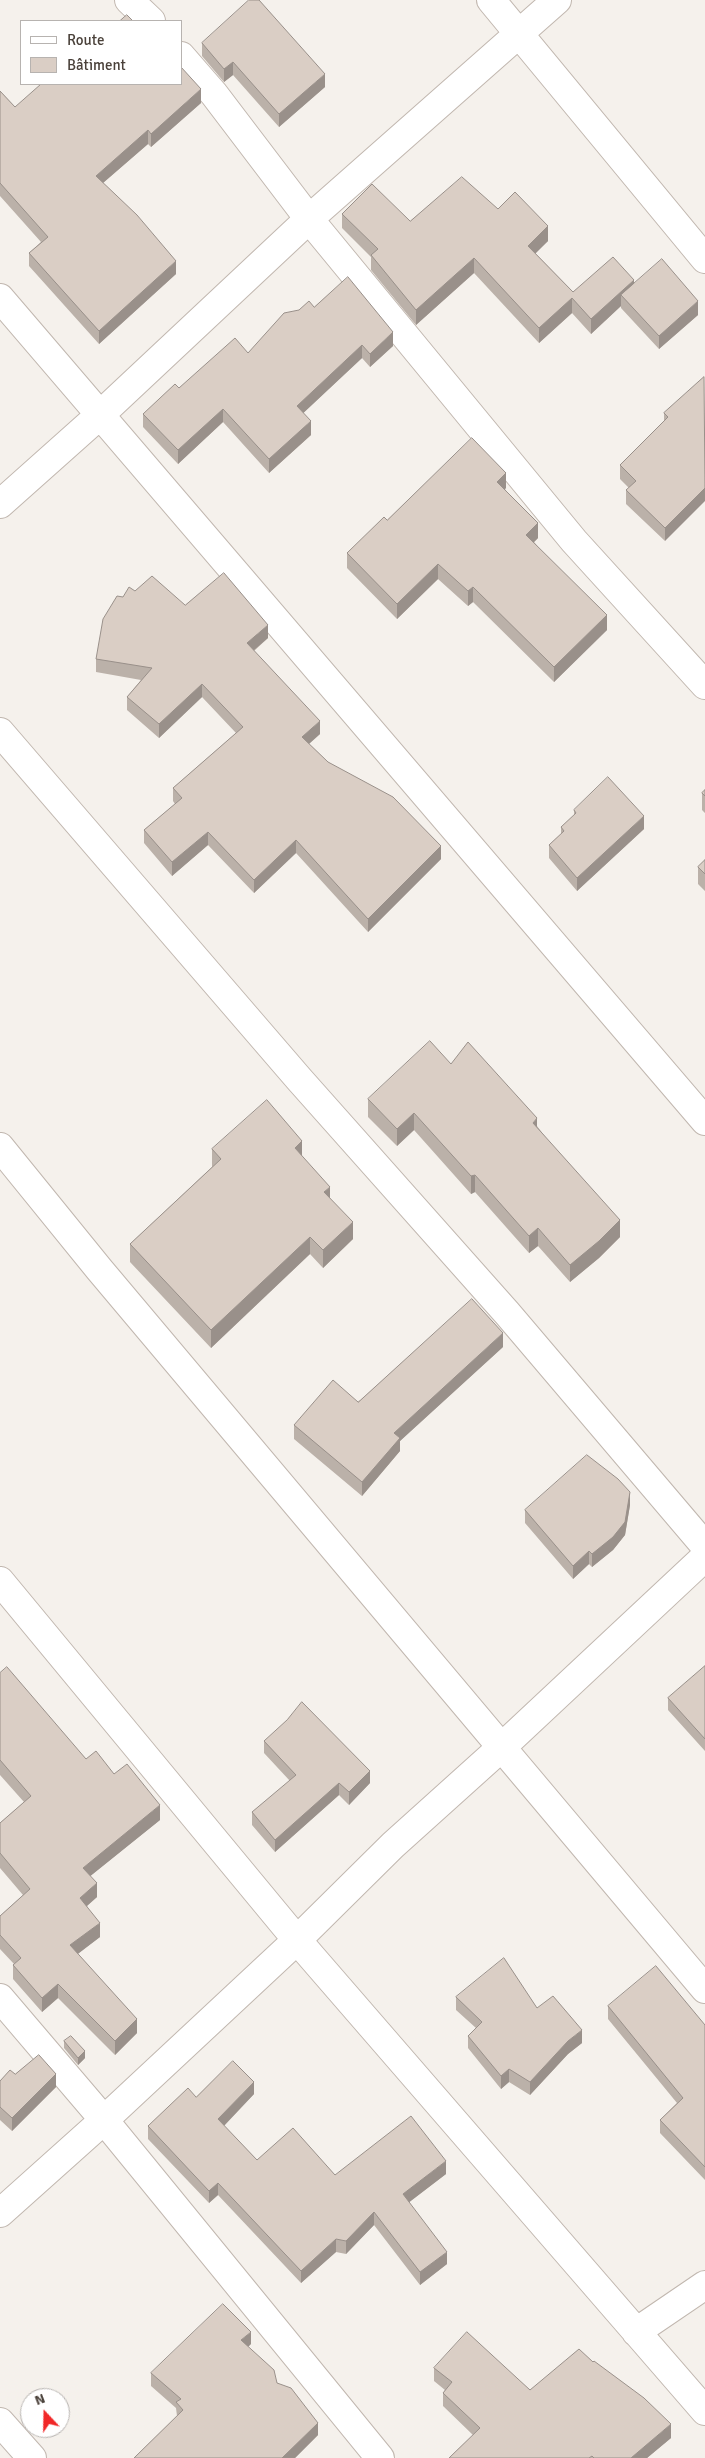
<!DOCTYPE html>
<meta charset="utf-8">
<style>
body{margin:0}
#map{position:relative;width:705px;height:2458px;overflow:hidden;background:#f5f1ec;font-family:Signika,sans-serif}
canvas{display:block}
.legend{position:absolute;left:20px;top:20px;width:162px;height:65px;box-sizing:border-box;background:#fff;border:1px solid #b7b3b0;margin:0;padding:6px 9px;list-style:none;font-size:15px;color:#4a413a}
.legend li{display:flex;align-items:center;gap:10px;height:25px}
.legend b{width:25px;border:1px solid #b7b3b0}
.north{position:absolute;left:20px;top:2388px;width:50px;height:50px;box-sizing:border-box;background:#fff;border:1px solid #b7b3b0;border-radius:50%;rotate:339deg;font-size:14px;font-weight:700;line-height:20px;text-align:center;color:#4a413a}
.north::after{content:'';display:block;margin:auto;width:18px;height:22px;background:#f12828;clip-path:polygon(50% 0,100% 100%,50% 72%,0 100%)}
</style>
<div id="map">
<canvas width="705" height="2458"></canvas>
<ul class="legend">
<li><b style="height:6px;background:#fff"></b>Route</li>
<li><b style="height:14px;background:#dacec5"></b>Bâtiment</li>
</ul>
<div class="north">N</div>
</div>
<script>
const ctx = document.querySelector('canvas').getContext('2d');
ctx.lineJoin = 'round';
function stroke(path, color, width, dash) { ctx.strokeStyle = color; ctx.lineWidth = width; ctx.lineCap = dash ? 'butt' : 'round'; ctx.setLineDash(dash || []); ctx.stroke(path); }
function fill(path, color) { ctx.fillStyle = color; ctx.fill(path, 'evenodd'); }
const minor = new Path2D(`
 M 129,0 L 151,21
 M 491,0 L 705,259
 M 181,56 L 214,94 L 309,219 L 574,541 L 705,685
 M 0,298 L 705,1121
 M 0,504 L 101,414 L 309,219 L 557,0
 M 0,732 L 299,1079 L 507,1313 L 705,1546
 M 0,1147 L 99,1269 L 705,1989
 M 0,1581 L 297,1940 L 705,2411
 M 0,1998 L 104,2120 L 380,2458
 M 0,2213 L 104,2120 L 297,1940 L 393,1845 L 503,1746 L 705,1557
 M 636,2332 L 705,2285
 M 0,2422 L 32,2458`);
const wall = new Path2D(`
 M 202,43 L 325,87 L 279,127 L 233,75 L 224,82 L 202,56 Z
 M 0,91 L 15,107 L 201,103 L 151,147 L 148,144 L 103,183 L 176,274 L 99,344 L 29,266 L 29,253 L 41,242 L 0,196 Z
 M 498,209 L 548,241 L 535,253 L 573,292 L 634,283 L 698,315 L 659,349 L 621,308 L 621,306 L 591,334 L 572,313 L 539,343 L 474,273 L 416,325 L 371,270 L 371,257 L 342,228 L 342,214 L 410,221 Z
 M 314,307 L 393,346 L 370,367 L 362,358 L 303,413 L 311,435 L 269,473 L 223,422 L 178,464 L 143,427 L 143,414 L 179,388 L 248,353 L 299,310 Z
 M 704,377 L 665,541 L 626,504 L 626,490 L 629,488 L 620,479 L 620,465 L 664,421 L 664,413 Z
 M 506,488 L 505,489 L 538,538 L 534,542 L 607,630 L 554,682 L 473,602 L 468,606 L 438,579 L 397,619 L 347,568 L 347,553 L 387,520 Z
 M 135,591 L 185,605 L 268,638 L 254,651 L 320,734 L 309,744 L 328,762 L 441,859 L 368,932 L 296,853 L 254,893 L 208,845 L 172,876 L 144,843 L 144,830 L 175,804 L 173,801 L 173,788 L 236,733 L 202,697 L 159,738 L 127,710 L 127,697 L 141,680 L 96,672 L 96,659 L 123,597 Z
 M 705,790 L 705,813 L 702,810 L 702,793 Z
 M 574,810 L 644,829 L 577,891 L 549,858 L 549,845 L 561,834 L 561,827 L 574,816 Z
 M 705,860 L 705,891 L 698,884 L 698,867 Z
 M 451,1064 L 537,1126 L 620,1237 L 599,1258 L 570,1282 L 538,1246 L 529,1253 L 475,1192 L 471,1194 L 414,1130 L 397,1146 L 368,1117 L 368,1099 Z
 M 212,1149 L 302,1157 L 330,1198 L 353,1239 L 323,1268 L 310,1254 L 211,1348 L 130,1262 L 130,1244 L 212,1167 Z
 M 503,1347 L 400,1441 L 400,1451 L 362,1496 L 294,1439 L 294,1425 Z
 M 630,1505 L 625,1535 L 613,1550 L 592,1567 L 589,1564 L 573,1579 L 525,1523 L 525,1510 Z
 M 705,1666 L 705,1751 L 668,1710 L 668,1698 Z
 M 0,1673 L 86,1759 L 114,1774 L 160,1820 L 90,1876 L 97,1897 L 87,1906 L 100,1937 L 77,1954 L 137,2033 L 115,2055 L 58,1998 L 42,2012 L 13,1979 L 13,1965 L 14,1964 L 0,1949 L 0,1916 L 23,1895 L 0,1868 L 0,1823 L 24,1802 L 0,1775 Z
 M 264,1741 L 370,1783 L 349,1805 L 339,1795 L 275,1852 L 252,1825 L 252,1812 L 290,1781 L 264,1753 Z
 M 456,1997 L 537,2008 L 582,2043 L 568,2054 L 530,2095 L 509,2082 L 501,2089 L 468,2048 L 468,2036 L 476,2028 L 456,2010 Z
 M 608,2006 L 705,2025 L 705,2180 L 660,2133 L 660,2120 L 677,2103 L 608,2019 Z
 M 64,2041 L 85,2058 L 78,2065 L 64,2048 Z
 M 15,2074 L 56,2087 L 12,2131 L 0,2120 L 0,2081 Z
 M 254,2094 L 224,2126 L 257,2160 L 335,2175 L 446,2174 L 409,2202 L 447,2264 L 420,2285 L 374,2225 L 346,2254 L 336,2252 L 301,2283 L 218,2195 L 209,2203 L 148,2139 L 148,2126 L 196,2097 Z
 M 251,2344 L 248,2347 L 277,2383 L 318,2435 L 295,2458 L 134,2458 L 177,2416 L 176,2408 L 151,2386 L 151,2373 Z
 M 434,2368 L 530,2390 L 671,2438 L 647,2458 L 449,2458 L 473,2435 L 443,2406 L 443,2393 L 445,2390 L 434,2381 Z`);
const shadedWall = new Path2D(`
 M 233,62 L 233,75 L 224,82 L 224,69 Z
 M 325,74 L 325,87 L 279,127 L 279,114 Z
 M 201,89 L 201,103 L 151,147 L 151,134 Z
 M 148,130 L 148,144 L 96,189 L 96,176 Z
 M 548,226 L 548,241 L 528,261 L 528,246 Z
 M 474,258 L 474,273 L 416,325 L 416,310 Z
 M 176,261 L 176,274 L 99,344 L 99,331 Z
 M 634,280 L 634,295 L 621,295 L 621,306 L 591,334 L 591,319 Z
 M 572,298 L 572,313 L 539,343 L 539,328 Z
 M 698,301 L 698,315 L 659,349 L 659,336 Z
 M 393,332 L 393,346 L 370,367 L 370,354 Z
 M 362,345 L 362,358 L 297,419 L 297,406 Z
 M 223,409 L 223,422 L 178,464 L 178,450 Z
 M 311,421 L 311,435 L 269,473 L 269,459 Z
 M 506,473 L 506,488 L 497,497 L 497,482 Z
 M 705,488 L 705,501 L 665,541 L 665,528 Z
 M 538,523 L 538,538 L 526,550 L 526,535 Z
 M 438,564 L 438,579 L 397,619 L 397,604 Z
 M 473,587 L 473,602 L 468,606 L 468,591 Z
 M 607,615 L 607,630 L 554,682 L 554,667 Z
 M 268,625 L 268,638 L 247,656 L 247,643 Z
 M 202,684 L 202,697 L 159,738 L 159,724 Z
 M 320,721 L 320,734 L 302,750 L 302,737 Z
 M 644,816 L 644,829 L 577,891 L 577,878 Z
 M 208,832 L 208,845 L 172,876 L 172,862 Z
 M 296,840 L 296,853 L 254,893 L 254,880 Z
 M 441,846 L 441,859 L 368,932 L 368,919 Z
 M 414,1113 L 414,1130 L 397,1146 L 397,1129 Z
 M 537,1118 L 537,1136 L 533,1123 Z
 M 302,1141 L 302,1158 L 295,1148 Z
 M 475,1175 L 475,1192 L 471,1194 L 471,1176 Z
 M 330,1187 L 330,1205 L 324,1192 Z
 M 620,1220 L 620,1237 L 599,1258 L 570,1282 L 570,1265 Z
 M 353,1222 L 353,1239 L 323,1268 L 323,1250 Z
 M 538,1228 L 538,1246 L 529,1253 L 529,1236 Z
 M 310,1237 L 310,1254 L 211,1348 L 211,1330 Z
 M 503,1333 L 503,1347 L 400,1441 L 400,1451 L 362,1496 L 362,1482 L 394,1433 Z
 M 630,1492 L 630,1505 L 625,1535 L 613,1550 L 592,1567 L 592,1554 Z
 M 589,1551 L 589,1564 L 573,1579 L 573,1566 Z
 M 370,1771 L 370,1783 L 349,1805 L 349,1792 Z
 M 339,1783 L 339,1795 L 275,1852 L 275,1840 Z
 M 160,1805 L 160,1820 L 83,1882 L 83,1868 Z
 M 97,1883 L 97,1897 L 80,1912 L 80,1898 Z
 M 100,1923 L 100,1937 L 70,1960 L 70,1945 Z
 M 58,1984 L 58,1998 L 42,2012 L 42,1998 Z
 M 137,2019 L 137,2033 L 115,2055 L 115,2041 Z
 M 582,2030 L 582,2043 L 568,2054 L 530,2095 L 530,2082 L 568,2041 Z
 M 85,2051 L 85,2058 L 78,2065 L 78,2058 Z
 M 509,2069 L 509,2082 L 501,2089 L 501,2076 Z
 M 56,2074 L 56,2087 L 12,2131 L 12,2118 Z
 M 254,2082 L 254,2094 L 218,2132 L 218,2119 Z
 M 446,2161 L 446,2174 L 403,2207 L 403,2194 Z
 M 218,2183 L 218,2195 L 209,2203 L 209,2191 Z
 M 374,2212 L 374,2225 L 346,2254 L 346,2241 Z
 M 336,2239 L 336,2252 L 301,2283 L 301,2271 Z
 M 447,2252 L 447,2264 L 420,2285 L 420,2272 Z
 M 251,2332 L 251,2344 L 241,2353 L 241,2340 Z
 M 318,2423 L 318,2435 L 295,2458 L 282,2458 Z
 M 671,2424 L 671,2438 L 647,2458 L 631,2458 Z`);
const building = new Path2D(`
 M 249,0 L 259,0 L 325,74 L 279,114 L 233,62 L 224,69 L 202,43 Z
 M 127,15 L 133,21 L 120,21 Z
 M 181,67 L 201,89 L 151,134 L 148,130 L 96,176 L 137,215 L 176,261 L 99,331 L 29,253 L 48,237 L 0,183 L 0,91 L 15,107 L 41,84 L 181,84 Z
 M 462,177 L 498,209 L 515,192 L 548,226 L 528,246 L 573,292 L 613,257 L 634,280 L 591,319 L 572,298 L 539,328 L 474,258 L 416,310 L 371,255 L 378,249 L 342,214 L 372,184 L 410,221 Z
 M 662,259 L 698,301 L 659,336 L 621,295 Z
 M 348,277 L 393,332 L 370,354 L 362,345 L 297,406 L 311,421 L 269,459 L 223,409 L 178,450 L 143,414 L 175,384 L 179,388 L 235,338 L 248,353 L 284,313 L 299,310 L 309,301 L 314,307 Z
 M 704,377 L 705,488 L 665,528 L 626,490 L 636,481 L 620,465 L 668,417 L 664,413 Z
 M 472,438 L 506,473 L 497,482 L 538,523 L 526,535 L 607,615 L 554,667 L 473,587 L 468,591 L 438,564 L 397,604 L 347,553 L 384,517 L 387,520 Z
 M 224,573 L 268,625 L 247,643 L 320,721 L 302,737 L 328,762 L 393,797 L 441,846 L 368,919 L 296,840 L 254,880 L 208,832 L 172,862 L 144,830 L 182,798 L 173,788 L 243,727 L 202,684 L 159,724 L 127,697 L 152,668 L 96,659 L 103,619 L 117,596 L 123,597 L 129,587 L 135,591 L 152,576 L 185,605 Z
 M 608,777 L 644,816 L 577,878 L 549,845 L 564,831 L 561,827 L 576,813 L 574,810 Z
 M 705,790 L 705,796 L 702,793 Z
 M 705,860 L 705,874 L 698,867 Z
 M 430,1041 L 451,1064 L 468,1042 L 537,1118 L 533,1123 L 620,1220 L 599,1241 L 570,1265 L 538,1228 L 529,1236 L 475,1175 L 471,1176 L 414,1113 L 397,1129 L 368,1099 Z
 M 267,1100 L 302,1141 L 295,1148 L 330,1187 L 324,1192 L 353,1222 L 323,1250 L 310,1237 L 211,1330 L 130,1244 L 221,1159 L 212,1149 Z
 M 472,1299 L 503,1333 L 394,1433 L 400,1438 L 362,1482 L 294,1425 L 333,1380 L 358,1402 Z
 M 587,1455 L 618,1479 L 630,1492 L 625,1522 L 613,1537 L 592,1554 L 589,1551 L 573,1566 L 525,1510 Z
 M 705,1666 L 705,1739 L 668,1698 Z
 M 7,1667 L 86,1759 L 96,1751 L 114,1774 L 127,1764 L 160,1805 L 83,1868 L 97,1883 L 80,1898 L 100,1923 L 70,1945 L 137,2019 L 115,2041 L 58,1984 L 42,1998 L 13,1965 L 21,1958 L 0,1935 L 0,1916 L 30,1889 L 0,1853 L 0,1823 L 31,1796 L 0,1760 L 0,1673 Z
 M 302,1702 L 370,1771 L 349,1792 L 339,1783 L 275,1840 L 252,1812 L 296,1775 L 264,1741 L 287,1720 Z
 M 504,1958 L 537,2008 L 553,1996 L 582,2030 L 568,2041 L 530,2082 L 509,2069 L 501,2076 L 468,2036 L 482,2022 L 456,1997 Z
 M 656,1966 L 705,2025 L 705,2167 L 660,2120 L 683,2098 L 608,2006 Z
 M 71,2036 L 85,2051 L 78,2058 L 64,2041 Z
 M 39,2055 L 56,2074 L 12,2118 L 0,2107 L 0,2081 L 10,2070 L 15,2074 Z
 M 233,2061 L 254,2082 L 218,2119 L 257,2160 L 293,2128 L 335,2175 L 411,2116 L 446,2161 L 403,2194 L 447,2252 L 420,2272 L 374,2212 L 346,2241 L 336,2239 L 301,2271 L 218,2183 L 209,2191 L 148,2126 L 188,2088 L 196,2097 Z
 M 223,2304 L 251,2332 L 241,2340 L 274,2370 L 277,2383 L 291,2388 L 318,2423 L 282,2458 L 134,2458 L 183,2410 L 176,2402 L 181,2399 L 151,2373 Z
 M 467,2332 L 530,2390 L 579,2349 L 593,2362 L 594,2361 L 644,2398 L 671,2424 L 631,2458 L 594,2458 L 592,2456 L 589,2458 L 449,2458 L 480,2428 L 443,2393 L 452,2382 L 434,2368 Z`);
stroke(minor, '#c1b7af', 30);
stroke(minor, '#fff', 28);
fill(wall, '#bbb1a9');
fill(shadedWall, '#99908a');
fill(building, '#dacec5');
stroke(building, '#99908a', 1);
</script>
